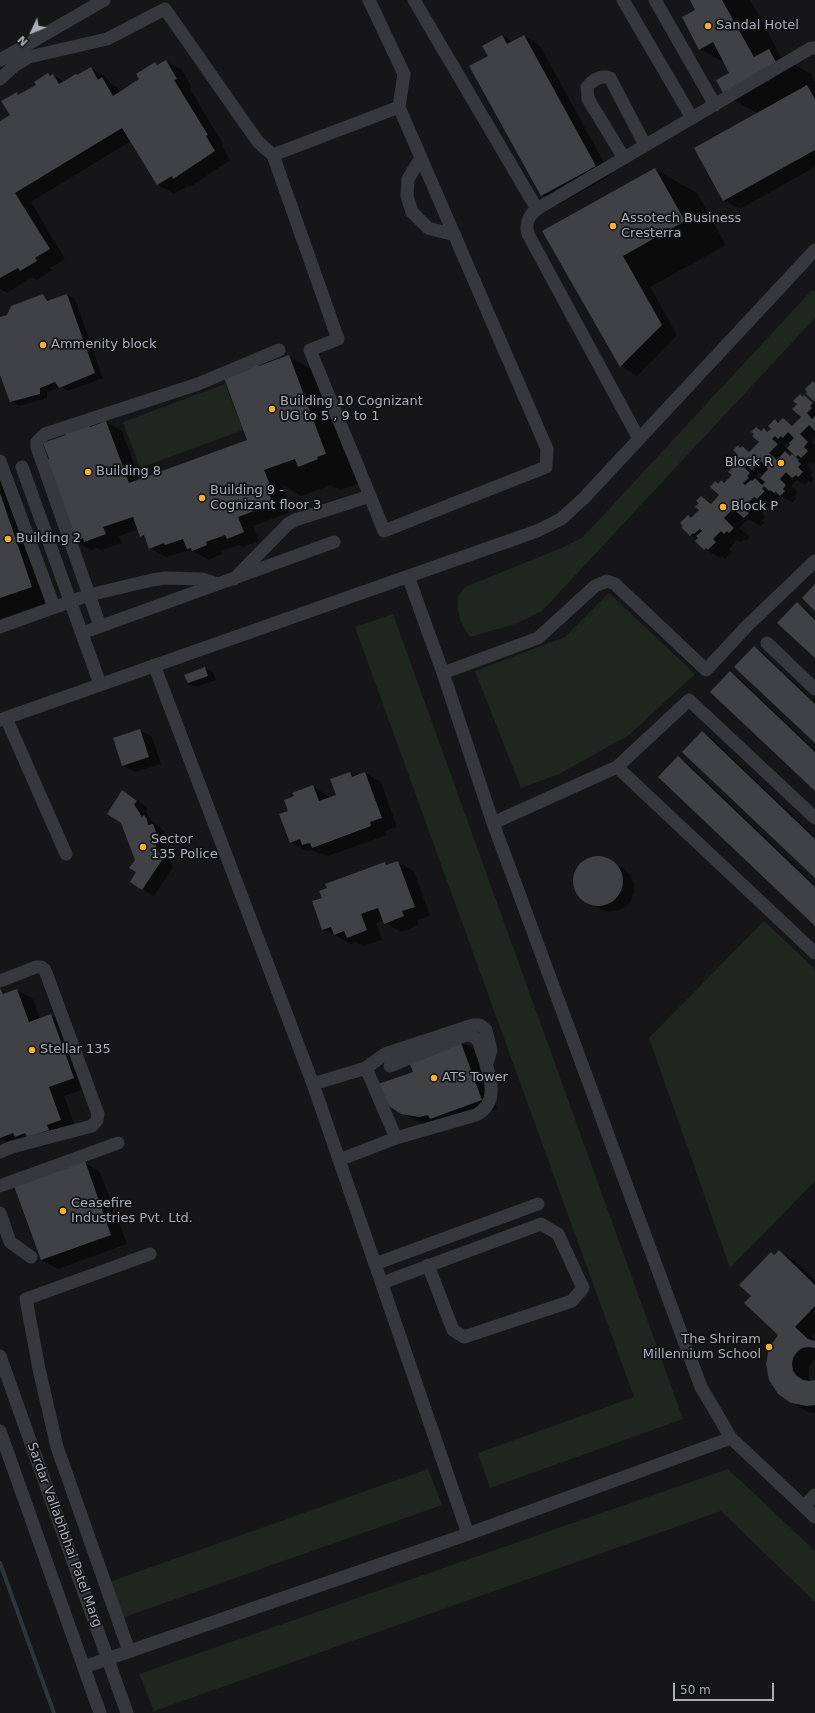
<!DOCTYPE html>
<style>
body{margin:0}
#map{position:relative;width:815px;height:1713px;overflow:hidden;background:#161618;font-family:"DejaVu Sans",sans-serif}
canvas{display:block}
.north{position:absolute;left:12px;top:12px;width:40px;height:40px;-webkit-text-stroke:3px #111113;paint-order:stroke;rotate:226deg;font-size:11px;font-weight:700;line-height:16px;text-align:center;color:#a8adb8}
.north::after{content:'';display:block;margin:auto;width:14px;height:18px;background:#a8adb8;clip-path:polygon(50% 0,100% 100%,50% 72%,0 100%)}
.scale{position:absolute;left:673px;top:1683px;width:101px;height:18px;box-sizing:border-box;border:2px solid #a8adb8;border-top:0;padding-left:5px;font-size:12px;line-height:14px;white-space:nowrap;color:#a8adb8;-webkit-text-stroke:3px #111113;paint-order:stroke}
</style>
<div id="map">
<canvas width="815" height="1713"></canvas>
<div class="north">N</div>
<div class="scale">50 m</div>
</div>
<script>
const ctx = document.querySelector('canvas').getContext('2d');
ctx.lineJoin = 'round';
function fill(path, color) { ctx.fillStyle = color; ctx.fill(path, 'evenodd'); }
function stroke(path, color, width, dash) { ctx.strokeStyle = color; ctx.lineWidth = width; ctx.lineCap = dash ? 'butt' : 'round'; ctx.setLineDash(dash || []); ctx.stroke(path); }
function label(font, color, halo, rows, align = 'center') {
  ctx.font = font + ' "DejaVu Sans",sans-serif'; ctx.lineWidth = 3.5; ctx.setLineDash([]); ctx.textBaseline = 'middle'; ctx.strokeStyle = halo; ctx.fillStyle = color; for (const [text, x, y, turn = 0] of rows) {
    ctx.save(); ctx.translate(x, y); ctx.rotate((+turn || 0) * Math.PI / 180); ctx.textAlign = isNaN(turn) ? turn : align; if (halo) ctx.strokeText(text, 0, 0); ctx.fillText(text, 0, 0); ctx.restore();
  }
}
const green = new Path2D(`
 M 812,290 L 815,292 L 815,318 L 542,611 L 515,624 L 470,637 C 462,626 456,613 458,598 C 459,594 463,590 465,587 L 564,547 L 583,537 Z
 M 225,384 L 243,430 L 140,468 L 123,422 Z
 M 609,593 L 695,674 L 629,735 L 559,774 L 521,788 L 475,671 L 565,637 Z
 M 393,614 L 683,1419 L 490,1488 L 478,1453 L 634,1397 L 355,627 Z
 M 764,921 L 815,969 L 815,1181 L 730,1268 L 649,1038 Z
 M 428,1469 L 442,1505 L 122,1618 L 109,1582 Z
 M 728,1469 L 815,1551 L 815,1602 L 721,1511 L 154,1711 L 139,1674 Z`);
const shadow = new Path2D(`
 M 690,0 L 750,0 L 781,57 L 811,74 L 815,82 L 815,167 L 740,209 L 724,200 L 757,113 L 725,95 L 731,73 L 726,64 L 700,49 L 696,10 Z
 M 502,36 L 513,42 L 524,36 L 540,46 L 611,175 L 558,205 L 542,195 L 489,56 Z
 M 166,61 L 182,70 L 192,88 L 190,89 L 223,144 L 222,146 L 230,160 L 190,187 L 187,186 L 174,194 L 158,185 L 131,141 L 31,202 L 65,259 L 50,268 L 52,270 L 37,280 L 32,277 L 7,293 L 0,289 L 0,122 L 11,116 L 17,93 L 20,95 L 37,85 L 48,74 L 51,76 L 53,75 L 64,82 L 91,68 L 107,78 L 110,83 L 118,88 L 120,92 L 140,80 L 155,63 L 159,65 Z
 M 655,169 L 697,193 L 726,245 L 650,287 L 677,335 L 637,376 L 621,366 L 573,284 Z
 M 42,295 L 51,301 L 67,295 L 75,299 L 103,378 L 68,391 L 61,387 L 47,392 L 47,398 L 19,406 L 11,401 L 0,372 L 0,318 L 8,315 Z
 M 289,356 L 330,380 L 367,478 L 359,483 L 340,490 L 331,485 L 301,496 L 282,484 L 287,499 L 283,500 L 288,513 L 253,526 L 259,541 L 243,547 L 239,545 L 221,551 L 222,554 L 209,560 L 191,550 L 166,557 L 150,548 L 146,539 L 141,536 L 139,529 L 119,536 L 121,543 L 101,550 L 97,548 L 91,550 L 75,541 L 50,460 L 67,435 L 89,425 L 92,427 L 106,422 L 122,431 L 140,480 L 248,440 L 257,363 L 262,366 Z
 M 800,395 L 815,402 L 815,438 L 811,442 L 815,445 L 815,462 L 813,464 L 810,462 L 807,464 L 813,472 L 810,475 L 814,479 L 811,483 L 808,481 L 805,485 L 797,480 L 791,486 L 798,492 L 794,496 L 796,498 L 793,502 L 780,496 L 778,498 L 780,501 L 774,508 L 770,506 L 762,514 L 765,517 L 762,521 L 764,523 L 760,526 L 748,519 L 739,528 L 750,537 L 746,541 L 743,540 L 741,542 L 737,540 L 729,549 L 732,552 L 725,559 L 722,557 L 720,558 L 705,549 L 698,539 L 690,535 L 684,526 L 688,516 L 692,518 L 700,510 L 701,497 L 713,504 L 721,495 L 718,484 L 725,484 L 733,475 L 737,465 L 748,470 L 739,461 L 738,446 L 750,452 L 760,442 L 756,428 L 763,431 L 764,430 L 768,432 L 772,429 L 775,421 L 780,423 L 783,420 L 794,426 L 802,417 L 798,404 ZM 787,443 L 791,446 L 794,454 L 792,456 L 787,453 L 789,451 L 784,446 ZM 758,473 L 763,475 L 760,478 L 756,475 Z
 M 0,464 L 11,470 L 55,600 L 0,619 Z
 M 797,604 L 805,608 L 815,618 L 815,657 Z
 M 754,647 L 762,652 L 815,703 L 815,742 Z
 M 205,668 L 213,672 L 216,680 L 196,687 L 188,683 Z
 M 730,672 L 738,677 L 815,750 L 815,790 Z
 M 140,730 L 152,737 L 161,764 L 135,772 L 123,766 Z
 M 702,733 L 710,737 L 815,837 L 815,877 Z
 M 678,758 L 686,762 L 815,885 L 815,924 Z
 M 350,773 L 356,776 L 365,773 L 381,782 L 397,827 L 385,831 L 387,835 L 328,856 L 323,853 L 319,854 L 311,850 L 307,851 L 291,842 L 289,812 L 295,797 L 312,786 L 328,796 L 329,798 L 337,796 Z
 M 122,791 L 148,808 L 146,812 L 151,820 L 165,832 L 167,839 L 163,841 L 173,867 L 154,896 L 142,889 L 137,872 Z
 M 602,857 L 623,868 L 630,875 L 634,883 L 634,892 L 631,901 L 624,908 L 616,911 L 607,912 L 585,901 L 578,894 L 575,886 L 574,877 L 578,868 L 584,861 L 593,858 Z
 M 398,862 L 414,871 L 430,916 L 417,920 L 419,925 L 401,932 L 385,923 L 384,920 L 376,923 L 382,940 L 363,946 L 356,942 L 351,944 L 323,929 L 323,898 L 385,863 L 389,865 Z
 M 0,989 L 7,993 L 17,990 L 33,999 L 40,1019 L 51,1015 L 67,1024 L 90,1087 L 64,1096 L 76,1129 L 64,1139 L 44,1146 L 39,1143 L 15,1147 L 0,1138 Z
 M 460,1041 L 476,1050 L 497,1109 L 447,1128 L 425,1125 L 396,1110 L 414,1072 Z
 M 84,1162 L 100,1172 L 127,1244 L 58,1269 L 42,1260 Z
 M 779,1251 L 795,1261 L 815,1280 L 815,1332 L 811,1336 L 815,1340 L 815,1359 L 809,1367 L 809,1381 L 815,1381 L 815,1413 L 808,1412 L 792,1402 L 779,1335 L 752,1296 L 772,1253 L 775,1255 Z`);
const stream = new Path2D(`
 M 0,1563 L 54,1713`);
const building = new Path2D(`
 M 690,0 L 722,0 L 754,57 L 769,49 L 778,66 L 724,95 L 716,80 L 729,73 L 713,42 L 699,50 L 682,17 L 695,10 Z
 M 502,35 L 507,44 L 524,35 L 596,166 L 541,196 L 469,66 L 488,56 L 482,46 Z
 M 166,60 L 177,79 L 174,80 L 208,135 L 206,136 L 215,151 L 173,179 L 172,176 L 157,185 L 122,128 L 15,193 L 50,249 L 35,258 L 37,261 L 20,271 L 18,268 L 0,278 L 0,121 L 10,115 L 1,101 L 17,92 L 18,95 L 36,85 L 34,82 L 48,73 L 50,76 L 53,74 L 59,84 L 76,74 L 77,75 L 91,67 L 98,80 L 102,77 L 113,96 L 139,79 L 136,74 L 155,62 L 157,65 Z
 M 807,85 L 815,99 L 815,150 L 723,201 L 694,148 Z
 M 655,168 L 685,221 L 623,256 L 662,325 L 620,367 L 542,231 Z
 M 43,294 L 47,301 L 67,294 L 95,373 L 59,388 L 55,382 L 40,388 L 40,394 L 10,402 L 0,375 L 0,317 L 7,315 L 11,306 Z
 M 289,355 L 326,454 L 317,457 L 318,459 L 298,467 L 295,459 L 264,470 L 272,490 L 268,491 L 273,504 L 238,517 L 244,532 L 227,539 L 225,535 L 206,542 L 207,545 L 192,551 L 191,548 L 187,549 L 183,539 L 165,545 L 164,543 L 149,549 L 144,535 L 140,537 L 133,517 L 103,527 L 106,534 L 84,542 L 83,538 L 74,542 L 46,460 L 49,459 L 43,443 L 66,435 L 65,433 L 89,424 L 90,427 L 106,421 L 129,483 L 247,440 L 224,378 L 257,362 L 259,366 Z
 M 813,381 L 815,383 L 815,402 L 806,394 L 807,392 L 805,389 Z
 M 800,394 L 803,397 L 804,395 L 813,403 L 810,406 L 812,408 L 807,413 L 812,419 L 815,416 L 815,431 L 809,425 L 800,434 L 808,442 L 804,447 L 808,451 L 801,458 L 798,455 L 796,457 L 787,448 L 790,445 L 789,443 L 794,438 L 788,432 L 783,438 L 781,436 L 778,439 L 775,436 L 772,439 L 778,444 L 769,453 L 777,460 L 785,451 L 790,456 L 792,454 L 799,460 L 798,461 L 801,464 L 798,467 L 803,472 L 798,477 L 796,475 L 792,478 L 786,472 L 780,479 L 786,485 L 783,489 L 785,491 L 780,496 L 776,492 L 774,493 L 770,490 L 769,491 L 764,486 L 762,489 L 765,491 L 757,499 L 754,497 L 746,505 L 750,508 L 746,511 L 749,513 L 744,518 L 733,509 L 724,518 L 734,528 L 729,533 L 727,531 L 724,534 L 721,531 L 713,539 L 716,542 L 708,550 L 706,548 L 704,550 L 695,541 L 698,538 L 696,536 L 702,531 L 700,529 L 694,534 L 693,533 L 690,536 L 681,527 L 683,526 L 680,523 L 688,515 L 691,518 L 699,510 L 695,507 L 699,503 L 696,501 L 701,496 L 711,504 L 719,495 L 710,487 L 715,481 L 718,484 L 721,480 L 724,483 L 732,475 L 728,472 L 736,464 L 739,467 L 741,465 L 750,473 L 747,476 L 749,478 L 743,483 L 745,485 L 751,480 L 752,481 L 755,478 L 762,485 L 765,482 L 760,478 L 768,469 L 761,461 L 752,470 L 747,465 L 745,467 L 738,461 L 739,460 L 736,457 L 738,455 L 733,450 L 738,445 L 740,448 L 742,446 L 749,452 L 759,442 L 752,436 L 754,434 L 751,432 L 756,427 L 761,431 L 764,428 L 767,432 L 771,429 L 768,426 L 775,419 L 778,423 L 783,418 L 792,426 L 801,417 L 792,409 L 797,404 L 793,401 Z
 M 0,493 L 32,587 L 0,598 Z
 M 815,584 L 815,611 L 802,598 Z
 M 797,602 L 815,620 L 815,658 L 777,623 Z
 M 754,646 L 815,704 L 815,743 L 734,667 Z
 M 205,667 L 208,676 L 188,683 L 184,675 Z
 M 730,671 L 815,752 L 815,791 L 710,692 Z
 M 140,729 L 149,757 L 122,766 L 113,738 Z
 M 702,731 L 815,839 L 815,878 L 682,752 Z
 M 678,756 L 815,887 L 815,926 L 658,777 Z
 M 350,772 L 352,777 L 365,772 L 382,818 L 370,822 L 371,826 L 312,848 L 310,843 L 302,845 L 300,839 L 290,843 L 279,814 L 288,811 L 284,800 L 294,796 L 292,793 L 313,785 L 319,801 L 336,795 L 330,779 Z
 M 122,790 L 137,801 L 134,804 L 142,817 L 144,815 L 147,819 L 148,825 L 153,824 L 156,832 L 151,834 L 162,860 L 142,890 L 130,882 L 136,872 L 129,868 L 135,860 L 121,823 L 107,814 Z
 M573 881a25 25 0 1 1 50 0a25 25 0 1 1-50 0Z
 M 398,861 L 415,907 L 402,911 L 404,916 L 384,924 L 378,908 L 361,914 L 367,930 L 347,938 L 344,931 L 334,935 L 331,927 L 322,930 L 312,901 L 322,898 L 319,891 L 327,888 L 325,884 L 385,862 L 386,865 Z
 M 0,988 L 3,994 L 17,989 L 29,1022 L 51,1014 L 74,1078 L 49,1087 L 61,1120 L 47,1125 L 49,1130 L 27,1137 L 25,1133 L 15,1137 L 13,1133 L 0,1138 Z
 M 460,1040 L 482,1100 L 430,1119 L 428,1115 L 419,1117 L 401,1114 L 389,1106 L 378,1084 L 413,1072 L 408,1059 Z
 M 85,1161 L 111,1235 L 41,1260 L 14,1186 Z
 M 779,1250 L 815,1285 L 815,1306 L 795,1327 L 808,1339 L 815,1341 L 815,1348 L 809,1347 L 802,1348 L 797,1352 L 793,1358 L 792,1364 L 793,1371 L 797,1376 L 803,1380 L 809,1381 L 815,1380 L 815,1405 L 807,1406 L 791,1403 L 778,1394 L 769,1380 L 766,1364 L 769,1348 L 778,1335 L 744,1303 L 751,1296 L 739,1285 L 771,1252 L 774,1255 Z`);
const minor = new Path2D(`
 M 369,0 L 404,74 L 399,107
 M 414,0 L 537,209
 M 623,0 L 692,118
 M 655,0 L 715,105
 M 0,60 L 104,0
 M 0,79 L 14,66 L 29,57 L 107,39 L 165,9 L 258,142 L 273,155 L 338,339 L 310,350 L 370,496
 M 421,158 L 408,179 L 407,196 L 412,212 L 428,228 L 455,235
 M 624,158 L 588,99 L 587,87 C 593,80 601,75 610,78 L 645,145
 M 639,439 L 528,234 C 525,223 528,216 537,209 L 811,48 L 815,48
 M 0,461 L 54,607
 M 22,467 L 100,684
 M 408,576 L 443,673 L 493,823 L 701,1387 L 731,1438 L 815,1517
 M 234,579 L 288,524 L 295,520 L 370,496 L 384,531 L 546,467 L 547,449 L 399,107 L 273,155
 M 100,626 L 37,447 L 37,442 L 45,434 L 198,384 L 279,350
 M 0,627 L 89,595 L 152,580 L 166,578 L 202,579 L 217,584
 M 82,633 L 334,542
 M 767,643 L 815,689
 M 154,665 L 313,1084 L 468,1534
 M 443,673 L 538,638 L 595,586 L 607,581 L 615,584 L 706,670 L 747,626 L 815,561
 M 6,718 L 66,854
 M 0,720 L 537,531 L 561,519 L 584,498 L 815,250
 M 617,767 L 815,953
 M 493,823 L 617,767 L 689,700 L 815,818
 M 0,981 L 36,967 L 41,967 L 45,970 L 98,1114 L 97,1120 L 92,1126 L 12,1147 L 0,1152
 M 366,1068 L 396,1138
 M 313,1084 L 366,1068 L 385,1054 L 473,1025 L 480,1025 L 486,1030 L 491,1050 L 486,1066
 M 339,1160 L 396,1138 L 476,1115 C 505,1100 485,1065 479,1042 C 475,1037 472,1035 466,1035 L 390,1066
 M 0,1186 L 118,1143
 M 0,1213 L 10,1242 L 31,1257
 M 375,1264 L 538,1204
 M 382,1283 L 541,1224 L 558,1234 L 583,1288 L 572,1301 L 464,1337 L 453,1330 L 428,1265
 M 0,1356 L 127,1713
 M 0,1431 L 100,1713
 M 804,1506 L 815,1495
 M 129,1651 L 57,1447 L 39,1369 L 26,1299 L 150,1254
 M 84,1667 L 468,1534 L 731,1438`);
const markers = [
 [708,26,4,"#f2b134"],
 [613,226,4,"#f2b134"],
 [43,345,4,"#f2b134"],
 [272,409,4,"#f2b134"],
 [781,463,4,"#f2b134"],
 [88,472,4,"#f2b134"],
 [202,498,4,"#f2b134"],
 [723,507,4,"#f2b134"],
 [8,539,4,"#f2b134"],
 [143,847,4,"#f2b134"],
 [32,1050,4,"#f2b134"],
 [434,1078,4,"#f2b134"],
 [63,1211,4,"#f2b134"],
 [769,1347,4,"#f2b134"]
];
const poiNames = [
 ["Sandal Hotel",716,26],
 ["Assotech Business",621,219],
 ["Cresterra",621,234],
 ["Ammenity block",51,345],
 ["Building 10 Cognizant",280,402],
 ["UG to 5 , 9 to 1",280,417],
 ["Block R",773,463,"right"],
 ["Building 8",96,472],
 ["Building 9 -",210,491],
 ["Cognizant floor 3",210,506],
 ["Block P",731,507],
 ["Building 2",16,539],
 ["Sector",151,840],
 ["135 Police",151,855],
 ["Stellar 135",40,1050],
 ["ATS Tower",442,1078],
 ["Ceasefire",71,1204],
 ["Industries Pvt. Ltd.",71,1219],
 ["The Shriram",761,1340,"right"],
 ["Millennium School",761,1355,"right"]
];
const streetNames = [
 ["Sardar Vallabhbhai Patel Marg",64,1535,70]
];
fill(green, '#1e261f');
fill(shadow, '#0007');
stroke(stream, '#2c353c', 4);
fill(building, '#404145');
stroke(minor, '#37383d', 13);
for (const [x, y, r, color] of markers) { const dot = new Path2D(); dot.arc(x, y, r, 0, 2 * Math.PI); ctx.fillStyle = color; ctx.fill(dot); stroke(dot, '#111113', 1.5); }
label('13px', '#a8adb8', '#111113', poiNames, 'left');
label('13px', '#a8adb8', '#111113', streetNames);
</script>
